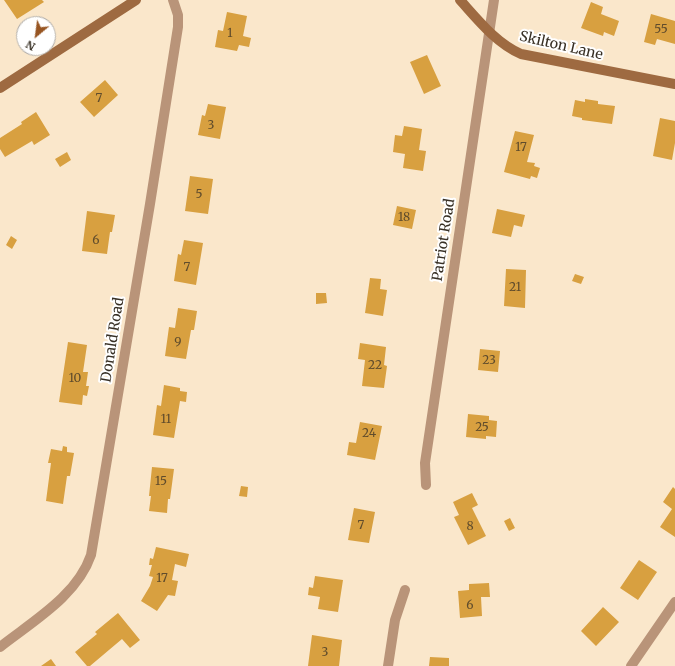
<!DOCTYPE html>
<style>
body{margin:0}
#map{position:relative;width:675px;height:666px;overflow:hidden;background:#fae7cb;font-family:Merriweather,serif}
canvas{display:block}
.north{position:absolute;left:16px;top:16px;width:40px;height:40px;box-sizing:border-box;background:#fff;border:1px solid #afaca8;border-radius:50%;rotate:209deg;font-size:11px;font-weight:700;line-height:16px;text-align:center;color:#383025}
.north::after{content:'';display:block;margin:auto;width:14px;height:18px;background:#975522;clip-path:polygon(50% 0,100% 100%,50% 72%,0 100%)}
</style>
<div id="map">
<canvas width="675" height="666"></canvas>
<div class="north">N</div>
</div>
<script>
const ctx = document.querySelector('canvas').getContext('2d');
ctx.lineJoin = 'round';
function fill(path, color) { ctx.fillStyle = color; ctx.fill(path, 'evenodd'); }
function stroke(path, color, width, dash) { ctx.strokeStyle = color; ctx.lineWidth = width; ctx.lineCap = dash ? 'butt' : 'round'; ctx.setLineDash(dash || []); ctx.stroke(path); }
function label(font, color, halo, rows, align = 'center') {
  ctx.font = font + ' Merriweather,serif'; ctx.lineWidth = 4; ctx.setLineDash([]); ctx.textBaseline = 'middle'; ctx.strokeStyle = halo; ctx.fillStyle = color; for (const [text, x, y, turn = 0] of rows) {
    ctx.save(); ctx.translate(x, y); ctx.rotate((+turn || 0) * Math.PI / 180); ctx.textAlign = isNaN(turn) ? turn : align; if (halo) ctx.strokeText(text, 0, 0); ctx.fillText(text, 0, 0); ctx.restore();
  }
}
const building = new Path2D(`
 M 4,0 L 42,0 L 44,2 L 17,19 Z
 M 591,2 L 603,7 L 601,14 L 619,21 L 614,36 L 604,32 L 603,36 L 581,28 Z
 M 227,12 L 247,16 L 243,36 L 251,38 L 249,47 L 239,45 L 237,51 L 215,47 L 218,30 L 223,31 Z
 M 651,14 L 675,21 L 675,44 L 657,39 L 655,45 L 644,42 Z
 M 427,55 L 441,86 L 424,94 L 410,62 Z
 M 105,80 L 118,95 L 94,117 L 80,102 Z
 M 585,99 L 598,101 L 598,104 L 615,106 L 612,124 L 582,120 L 582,118 L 572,116 L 575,100 L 585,102 Z
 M 208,104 L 226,107 L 220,139 L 198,135 L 202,115 L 205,116 Z
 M 36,112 L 50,135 L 34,145 L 32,141 L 5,157 L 0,149 L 0,138 L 22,124 L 21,122 Z
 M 660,118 L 675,121 L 675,143 L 672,160 L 653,156 Z
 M 404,126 L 422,129 L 419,150 L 426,151 L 423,171 L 403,168 L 405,154 L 393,152 L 395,135 L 402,136 Z
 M 515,131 L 534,135 L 527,162 L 535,163 L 534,166 L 540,168 L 537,178 L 531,176 L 530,179 L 504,172 Z
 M 67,152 L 71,160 L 60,167 L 55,159 Z
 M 190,176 L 213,179 L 208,214 L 185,211 Z
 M 397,206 L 416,210 L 412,229 L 393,225 Z
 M 497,209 L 525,215 L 522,227 L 514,225 L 511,237 L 492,233 Z
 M 87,211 L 115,215 L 112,232 L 110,232 L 107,254 L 82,251 Z
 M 11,236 L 17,240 L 12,249 L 6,245 Z
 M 184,240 L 203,243 L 196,285 L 174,281 L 178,254 L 181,255 Z
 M 506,269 L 526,270 L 525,308 L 504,306 Z
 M 575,274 L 584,277 L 581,284 L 572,281 Z
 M 370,278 L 381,279 L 380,289 L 387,290 L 383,316 L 365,313 Z
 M 316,293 L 326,293 L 327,303 L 316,304 Z
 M 178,308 L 197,311 L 194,330 L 191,330 L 186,359 L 165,356 L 169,327 L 175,328 Z
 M 68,342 L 87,345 L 83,372 L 88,372 L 86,386 L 89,386 L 87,396 L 83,395 L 82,405 L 59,402 Z
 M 360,343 L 386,347 L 384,365 L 387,366 L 384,388 L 362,386 L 365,360 L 358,359 Z
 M 480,349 L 500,351 L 498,372 L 478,370 Z
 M 164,385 L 180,388 L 180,391 L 187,392 L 186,402 L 180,401 L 174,438 L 153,435 L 157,405 L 161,406 Z
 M 468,414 L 489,416 L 489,420 L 497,421 L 496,437 L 486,436 L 486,439 L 466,437 Z
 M 360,422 L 382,426 L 375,460 L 347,455 L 349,442 L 356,443 Z
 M 63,446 L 67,447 L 67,452 L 74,453 L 70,476 L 67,476 L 63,504 L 46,501 L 51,463 L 48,463 L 51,449 L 62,451 Z
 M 152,467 L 174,469 L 170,499 L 168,499 L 167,513 L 149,511 L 151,496 L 149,496 Z
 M 241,486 L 248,487 L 247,497 L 239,496 Z
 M 673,487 L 675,489 L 675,537 L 660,527 L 672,509 L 663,502 Z
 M 472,493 L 478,505 L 472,508 L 486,536 L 468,545 L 454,517 L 459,515 L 453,502 Z
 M 354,508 L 375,512 L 369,543 L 348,540 Z
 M 510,518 L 515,528 L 509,531 L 504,521 Z
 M 156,547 L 189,554 L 186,567 L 175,564 L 172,580 L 178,581 L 175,596 L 168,595 L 157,611 L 141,601 L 150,586 L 153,577 L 149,576 L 152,565 L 149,565 L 150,558 L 153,559 Z
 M 639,560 L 657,572 L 638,600 L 620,588 Z
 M 315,576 L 343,580 L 338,612 L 318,609 L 320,597 L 308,595 L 309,587 L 313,588 Z
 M 489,583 L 490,597 L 481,597 L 482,616 L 460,618 L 458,591 L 469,590 L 469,584 Z
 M 603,607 L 619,622 L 596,646 L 581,631 Z
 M 118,613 L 140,640 L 130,648 L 122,639 L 90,666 L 87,666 L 75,652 L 97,634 L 95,632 Z
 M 312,635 L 342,640 L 339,666 L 308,666 Z
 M 430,657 L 449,658 L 449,666 L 429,666 Z
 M 51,659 L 56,666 L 41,666 Z`);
const street = new Path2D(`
 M 426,485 L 425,463 L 494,0
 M 0,647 C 33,621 77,596 91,555 L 150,204 L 178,27 L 178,15 L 173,0
 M 388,666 L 395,620 L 405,590
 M 631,666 L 675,602`);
const secondary = new Path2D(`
 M 460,0 C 478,20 496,43 521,54 L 675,84
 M 0,88 L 136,0`);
const numberNames = [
 ["55",661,30],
 ["1",230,34],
 ["7",99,99],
 ["3",211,126],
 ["17",521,148],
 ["5",199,195],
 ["18",404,218],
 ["6",96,241],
 ["7",187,268],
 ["21",515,288],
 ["9",178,343],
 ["23",489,361],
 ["22",375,366],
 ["10",75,379],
 ["11",166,420],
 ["25",482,428],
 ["24",369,434],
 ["15",161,482],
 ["7",361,526],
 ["8",470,527],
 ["17",162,579],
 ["6",470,606],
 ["3",325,653]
];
const streetNames = [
 ["Skilton Lane",561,46,13],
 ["Patriot Road",444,240,-81],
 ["Donald Road",113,340,-81]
];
fill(building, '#d8a040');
stroke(street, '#b99479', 10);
stroke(secondary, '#9e6a41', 10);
label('12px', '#604c2c', null, numberNames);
label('14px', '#383025', '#fff', streetNames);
</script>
